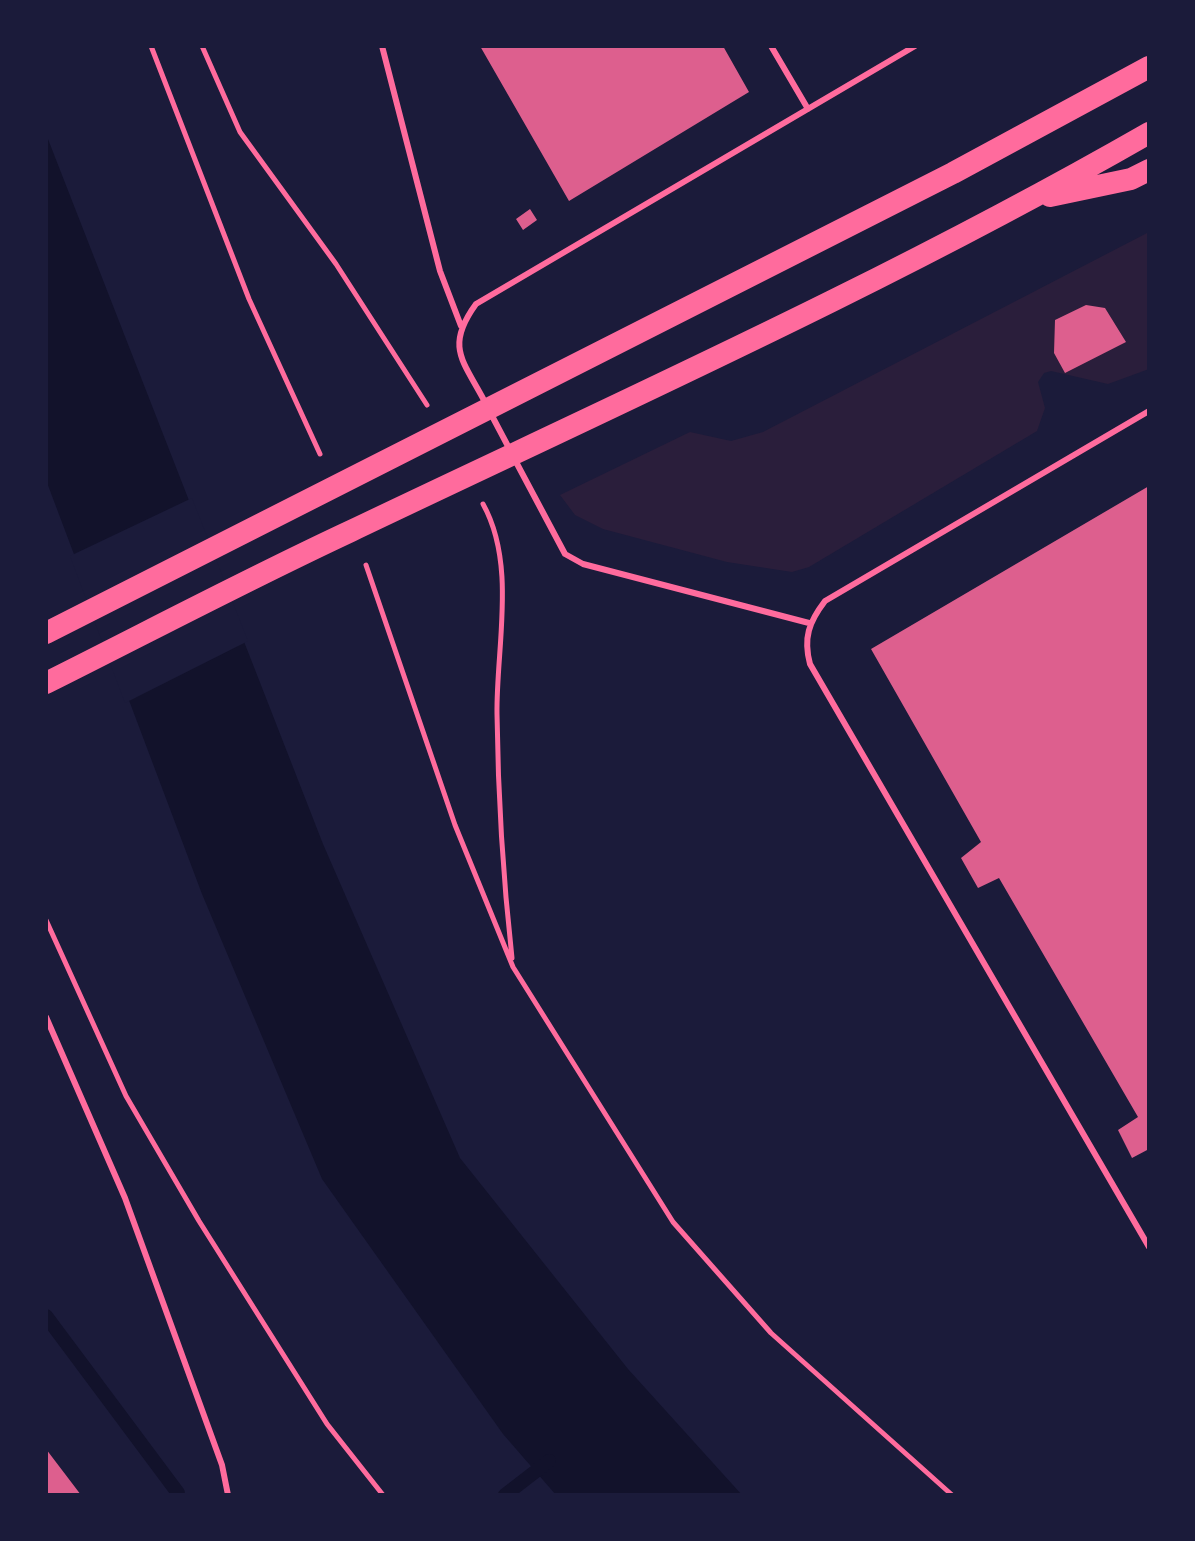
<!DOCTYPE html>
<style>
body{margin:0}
#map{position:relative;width:1195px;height:1541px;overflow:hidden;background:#1b1b3a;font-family:Inter,sans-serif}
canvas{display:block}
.frame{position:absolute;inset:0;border:48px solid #1b1b3a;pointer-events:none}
</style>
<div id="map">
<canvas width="1195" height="1541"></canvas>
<div class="frame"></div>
</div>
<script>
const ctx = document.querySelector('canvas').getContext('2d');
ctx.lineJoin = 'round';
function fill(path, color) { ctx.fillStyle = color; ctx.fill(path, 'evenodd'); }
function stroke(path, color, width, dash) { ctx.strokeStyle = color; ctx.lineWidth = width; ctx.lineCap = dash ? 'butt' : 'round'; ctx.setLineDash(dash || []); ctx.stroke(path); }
const green = new Path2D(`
 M 1149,232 L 1149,369 L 1108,384 L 1051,371 L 1044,373 L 1038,382 L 1045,408 L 1037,431 L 809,567 L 792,572 L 727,562 L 603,529 L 575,515 L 560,495 L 690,432 L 731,441 L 763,432 Z`);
const water = new Path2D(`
 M 46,134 L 323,844 L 460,1158 L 628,1369 L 742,1495 L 556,1495 L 503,1434 L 322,1179 L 202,894 L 46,480 Z`);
const pier = new Path2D(`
 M 192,498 L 248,641 L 125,703 L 70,556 Z`);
const stream = new Path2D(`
 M 46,1316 L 178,1493
 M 505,1495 L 549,1461`);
const building = new Path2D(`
 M 480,46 L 723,46 L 749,92 L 569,201 Z
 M 530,209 L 537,220 L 523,230 L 516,219 Z
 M 1086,305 L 1105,308 L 1126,342 L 1065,373 L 1054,353 L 1055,320 Z
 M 1149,486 L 1149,1149 L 1132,1158 L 1118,1130 L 1138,1117 L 999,878 L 978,888 L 961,858 L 981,842 L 871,649 Z
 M 46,1449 L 81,1495 L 46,1495 Z`);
const path = new Path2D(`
 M 151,46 L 249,299 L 320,454
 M 202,46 L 240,132 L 336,264 L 427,405
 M 483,504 C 517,565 496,648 497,714 C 498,796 503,877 512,958
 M 366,565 L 455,825 L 513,967 L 673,1222 L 771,1333 L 952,1495
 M 46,920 L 126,1096 L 199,1221 L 327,1424 L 383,1495`);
const service = new Path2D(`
 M 382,46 L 440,271 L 461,326
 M 771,46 L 808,109
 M 486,404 C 464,361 444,348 476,304 L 915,46
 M 1149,411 L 825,601 C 809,622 803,638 810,664 L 1149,1247
 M 491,414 L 510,450
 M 515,460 L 565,554 L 583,564 L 809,623
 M 46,1017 L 125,1198 L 222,1465 L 228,1495`);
const trunk = new Path2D(`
 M 1050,196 L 1131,179 L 1149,170
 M 46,633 L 953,173 L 1149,67
 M 46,683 C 148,632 248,579 351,531 C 619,403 891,281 1149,133`);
fill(green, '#2a1e3b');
fill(water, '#12122b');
fill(pier, '#1b1b3a');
stroke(stream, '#12122b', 14);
fill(building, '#dd5f8e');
stroke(path, '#ff6b9d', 5);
stroke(service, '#ff6b9d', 6);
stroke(trunk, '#ff6b9d', 22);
</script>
